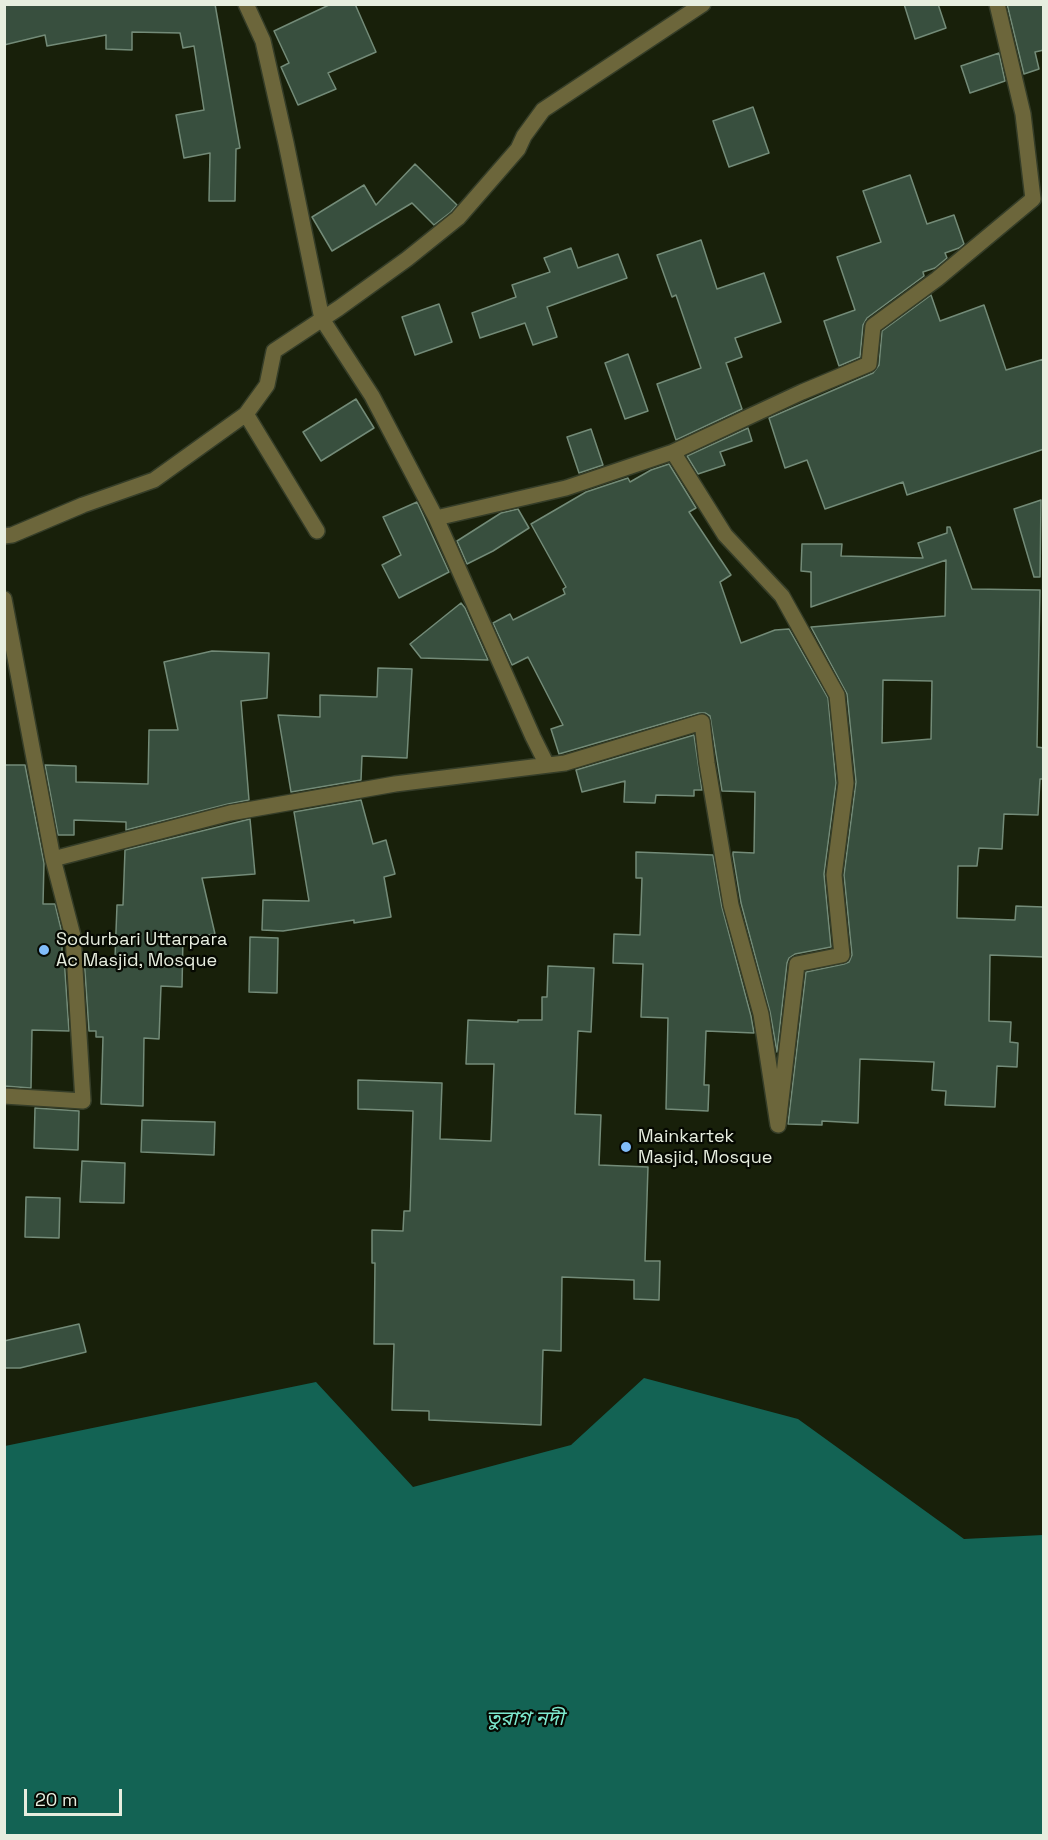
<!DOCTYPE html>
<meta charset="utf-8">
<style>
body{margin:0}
#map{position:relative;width:1048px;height:1840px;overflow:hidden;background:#18200a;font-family:"Space Grotesk",sans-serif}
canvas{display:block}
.frame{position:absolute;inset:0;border:6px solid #e7eedf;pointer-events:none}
.scale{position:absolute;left:24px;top:1789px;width:98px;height:27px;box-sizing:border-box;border:3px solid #e7eedf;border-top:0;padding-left:8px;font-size:18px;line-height:21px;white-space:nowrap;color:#e7eedf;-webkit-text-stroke:4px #060902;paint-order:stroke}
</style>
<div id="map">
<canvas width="1048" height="1840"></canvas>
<div class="frame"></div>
<div class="scale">20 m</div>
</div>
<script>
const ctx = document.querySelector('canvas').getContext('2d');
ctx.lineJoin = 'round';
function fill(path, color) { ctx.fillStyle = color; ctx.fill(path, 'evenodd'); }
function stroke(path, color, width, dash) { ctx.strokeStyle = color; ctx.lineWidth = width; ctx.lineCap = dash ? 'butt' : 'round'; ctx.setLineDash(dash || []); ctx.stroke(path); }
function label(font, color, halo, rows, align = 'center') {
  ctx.font = font + ' "Space Grotesk","Noto Sans Bengali",sans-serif'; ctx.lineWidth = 4.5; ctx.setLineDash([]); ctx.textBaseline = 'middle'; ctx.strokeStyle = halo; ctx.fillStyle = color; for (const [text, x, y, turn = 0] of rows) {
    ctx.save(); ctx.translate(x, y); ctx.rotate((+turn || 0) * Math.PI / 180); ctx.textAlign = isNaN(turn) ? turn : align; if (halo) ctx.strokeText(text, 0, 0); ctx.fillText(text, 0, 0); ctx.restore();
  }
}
const water = new Path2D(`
 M 644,1378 L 798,1419 L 964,1539 L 1043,1535 L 1043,1835 L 5,1835 L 5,1446 L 316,1382 L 413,1487 L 571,1445 Z`);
const building = new Path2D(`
 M 4,4 L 215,4 L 240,148 L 236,149 L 235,201 L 209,201 L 210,153 L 184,158 L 176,115 L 204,110 L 194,46 L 183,48 L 180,33 L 132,32 L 132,50 L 106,49 L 106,35 L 47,46 L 45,35 L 4,45 Z
 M 331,4 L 355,4 L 376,52 L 328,73 L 336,89 L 298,105 L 281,67 L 289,63 L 274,31 Z
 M 904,4 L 938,4 L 946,28 L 915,39 Z
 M 1007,4 L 1044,4 L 1044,50 L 1035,52 L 1039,69 L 1024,74 Z
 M 999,53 L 1005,81 L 970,93 L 961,66 Z
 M 753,107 L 769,153 L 729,167 L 713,121 Z
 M 415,164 L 457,205 L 451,212 L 434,225 L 412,203 L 332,251 L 312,217 L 364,185 L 376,205 Z
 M 910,175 L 927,224 L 954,215 L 964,244 L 959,248 L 945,253 L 947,258 L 935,268 L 923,272 L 924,276 L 867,318 L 863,325 L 860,357 L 839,366 L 824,321 L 855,310 L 837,257 L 881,242 L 863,191 Z
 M 701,240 L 717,289 L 764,273 L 781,322 L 735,338 L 742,357 L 726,363 L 742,409 L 676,440 L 657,384 L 701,368 L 676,295 L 672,297 L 657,255 Z
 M 571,248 L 578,268 L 618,254 L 627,278 L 547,307 L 557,337 L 533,345 L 525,323 L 480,338 L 472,313 L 516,297 L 512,285 L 550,272 L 544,258 Z
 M 931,295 L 940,321 L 984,305 L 1006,370 L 1044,359 L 1044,449 L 907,495 L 903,482 L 825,509 L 807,460 L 785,468 L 769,418 L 873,373 L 879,365 L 882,331 Z
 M 439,304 L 452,342 L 415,355 L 402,317 Z
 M 628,354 L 648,411 L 625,419 L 605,363 Z
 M 356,399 L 374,428 L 321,461 L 303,432 Z
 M 748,428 L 752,441 L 720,452 L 725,465 L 698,474 L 687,456 Z
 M 591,429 L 603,465 L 579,473 L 567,437 Z
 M 669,464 L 696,508 L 689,512 L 731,575 L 720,582 L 741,643 L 775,630 L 789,629 L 828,698 L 836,783 L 824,874 L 831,947 L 795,954 L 789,958 L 787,963 L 777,1052 L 770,1012 L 741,903 L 733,855 L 733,852 L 754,853 L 755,792 L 722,791 L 710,716 L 705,713 L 699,713 L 559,754 L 551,729 L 563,725 L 528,657 L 512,665 L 493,623 L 510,614 L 513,620 L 565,594 L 563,589 L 566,587 L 531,524 L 586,492 L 628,478 L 630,482 L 651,470 Z
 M 1041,500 L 1040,577 L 1034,577 L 1014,509 Z
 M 417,502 L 449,572 L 399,598 L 382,565 L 401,555 L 383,517 Z
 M 518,509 L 529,528 L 493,551 L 467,564 L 457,541 L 501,513 Z
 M 947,527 L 950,527 L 972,589 L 1040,590 L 1037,747 L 1044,748 L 1044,779 L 1040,779 L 1038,815 L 1004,814 L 1002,849 L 979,848 L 977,866 L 958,866 L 957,918 L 1015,920 L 1016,906 L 1044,907 L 1044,957 L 990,955 L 989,1021 L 1011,1022 L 1010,1042 L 1018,1043 L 1017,1067 L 997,1066 L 995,1107 L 945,1105 L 946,1091 L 932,1090 L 934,1062 L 860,1059 L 858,1123 L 822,1121 L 822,1125 L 788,1124 L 806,972 L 844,964 L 849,962 L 852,955 L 844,875 L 856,782 L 847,694 L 811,627 L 945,616 L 946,560 L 811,607 L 811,572 L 801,571 L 802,544 L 842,544 L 841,556 L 923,558 L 918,543 L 947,533 ZM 883,680 L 932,681 L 931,739 L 882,743 Z
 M 461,603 L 465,608 L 488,660 L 421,658 L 410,644 Z
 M 212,651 L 269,653 L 267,698 L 241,701 L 249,800 L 228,804 L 126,830 L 126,822 L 74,820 L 74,835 L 58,835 L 45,765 L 76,766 L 76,782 L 148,784 L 149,730 L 178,730 L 164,662 Z
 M 378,668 L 412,669 L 407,758 L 362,756 L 361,780 L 291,792 L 278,715 L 320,717 L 320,695 L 377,697 Z
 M 694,735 L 702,790 L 694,790 L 694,796 L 656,795 L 655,803 L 624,802 L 625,781 L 582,792 L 576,770 Z
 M 4,765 L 25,765 L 44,863 L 43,904 L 55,904 L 62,933 L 62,957 L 64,957 L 69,1031 L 32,1030 L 31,1088 L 4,1086 Z
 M 361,800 L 373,844 L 386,840 L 395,874 L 384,877 L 391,917 L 354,923 L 354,920 L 283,931 L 262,930 L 263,900 L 309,901 L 294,812 Z
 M 250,819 L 255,874 L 202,878 L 215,934 L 183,938 L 182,987 L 161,986 L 159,1039 L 144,1038 L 143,1106 L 101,1104 L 103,1037 L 96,1037 L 96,1031 L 89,1031 L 84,957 L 115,958 L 117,905 L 123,905 L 125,850 Z
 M 636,852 L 713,855 L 722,907 L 751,1016 L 754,1033 L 706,1031 L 704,1085 L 709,1085 L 708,1111 L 666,1109 L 668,1018 L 641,1017 L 643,964 L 613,963 L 614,934 L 640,935 L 642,878 L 636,878 Z
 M 250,937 L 278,938 L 277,993 L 249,992 Z
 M 548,966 L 594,968 L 591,1032 L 578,1031 L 575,1114 L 601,1115 L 599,1165 L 648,1167 L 645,1261 L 660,1261 L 659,1300 L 634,1299 L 634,1280 L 562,1277 L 561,1351 L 543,1350 L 541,1425 L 429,1420 L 429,1411 L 392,1410 L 394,1344 L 374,1344 L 375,1263 L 372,1263 L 372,1230 L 403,1231 L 404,1211 L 410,1211 L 413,1111 L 358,1109 L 358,1080 L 442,1083 L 440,1139 L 491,1141 L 494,1064 L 466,1064 L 468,1020 L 518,1022 L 518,1020 L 542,1020 L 542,997 L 547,997 Z
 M 35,1108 L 79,1111 L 78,1150 L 34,1148 Z
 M 142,1120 L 215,1122 L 214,1155 L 141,1152 Z
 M 82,1161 L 125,1163 L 124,1203 L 80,1202 Z
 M 26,1197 L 60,1198 L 59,1238 L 25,1237 Z
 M 79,1324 L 86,1352 L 20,1368 L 4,1368 L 4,1341 Z`);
const street = new Path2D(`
 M 246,4 L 263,41 L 286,143 L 322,319 L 372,396 L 436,518 L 533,737 L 547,765
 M 246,414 L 317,531
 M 436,518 L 566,488 L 673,452
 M 4,536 L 12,535 L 83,505 L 154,480 L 246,414 L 267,385 L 274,351 L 339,308 L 407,259 L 458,218 L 518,149 L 524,136 L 543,110 L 703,4
 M 4,599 L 53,859 L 73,936 L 83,1101 L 4,1096
 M 53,859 L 230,813 L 395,784 L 565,763 L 702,722 L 707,763 L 731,905 L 761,1014 L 778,1125 L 797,964 L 842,955 L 834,875 L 846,783 L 837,695 L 782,596 L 725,535 L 673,452 L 802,392 L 869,364 L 873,326 L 937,279 L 1033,199 L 1023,114 L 997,4`);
const markers = [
 [44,950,6,"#81bdfa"],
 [626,1147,6,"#81bdfa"]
];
const poiNames = [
 ["Sodurbari Uttarpara",56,940],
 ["Ac Masjid, Mosque",56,961],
 ["Mainkartek",638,1137],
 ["Masjid, Mosque",638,1158]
];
const waterNames = [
 ["তুরাগ নদী",525,1720]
];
fill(water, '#136354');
fill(building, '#384f3e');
stroke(building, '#738b78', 1.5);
stroke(street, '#353d28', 18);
stroke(street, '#6c663b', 15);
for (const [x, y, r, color] of markers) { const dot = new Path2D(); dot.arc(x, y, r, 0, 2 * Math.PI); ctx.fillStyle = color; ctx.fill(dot); stroke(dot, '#060902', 2); }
label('18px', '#e7eedf', '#060902', poiNames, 'left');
label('italic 20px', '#7de9cf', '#060902', waterNames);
</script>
